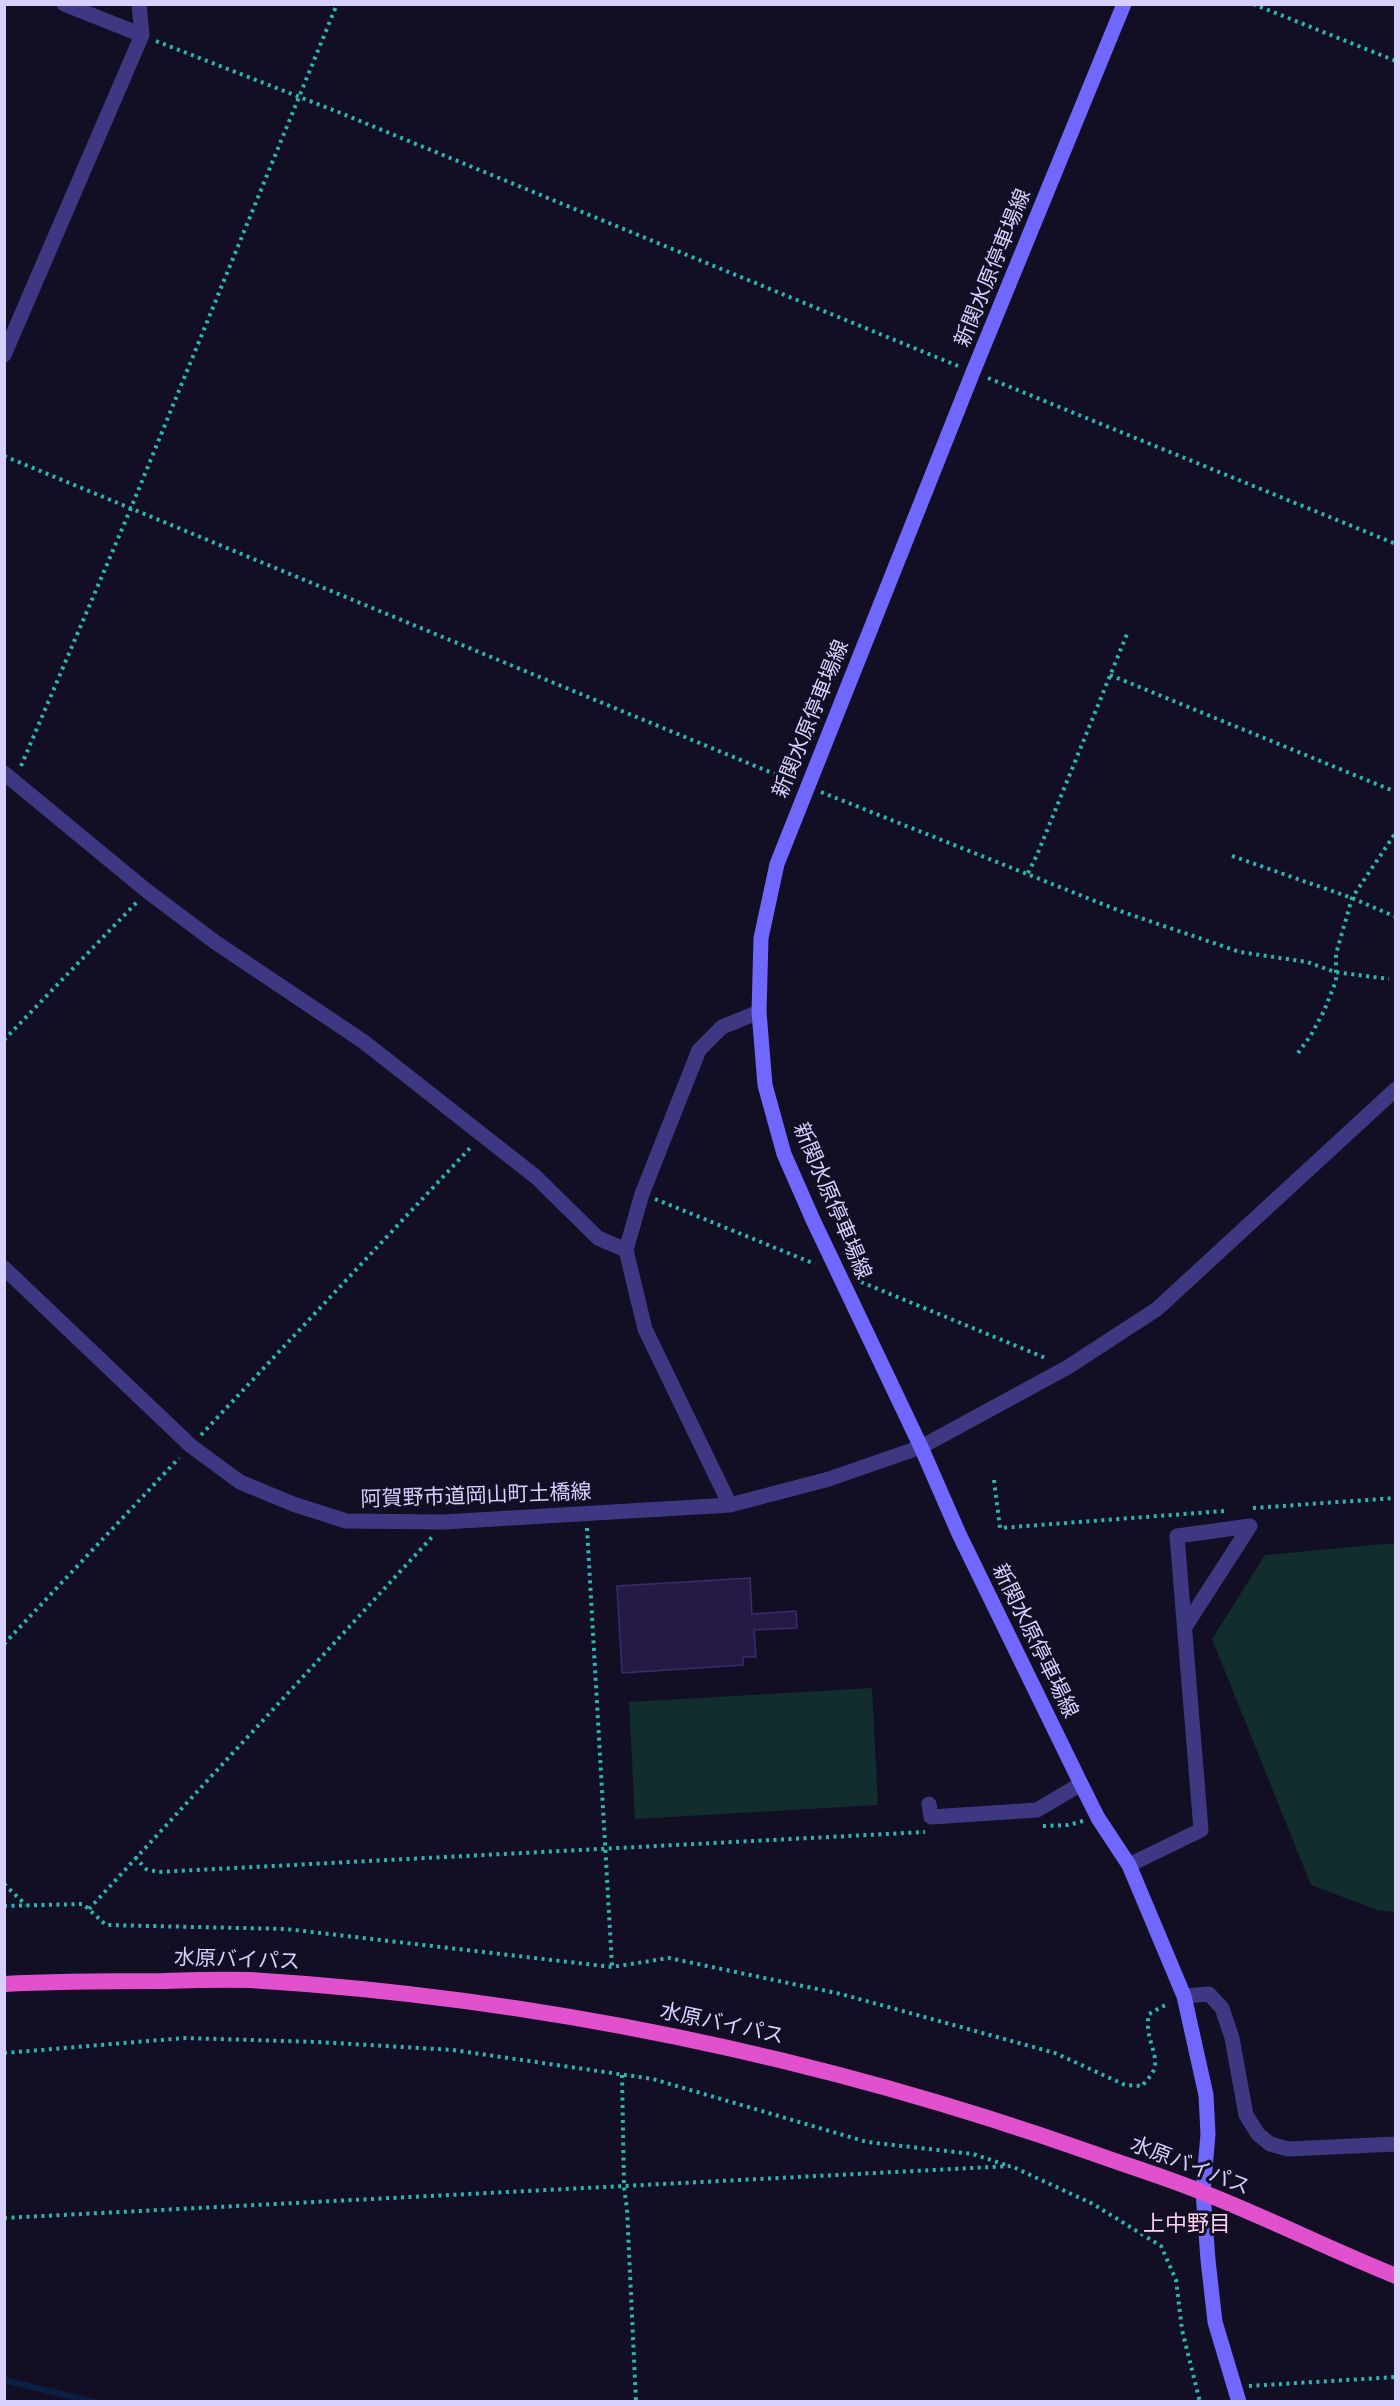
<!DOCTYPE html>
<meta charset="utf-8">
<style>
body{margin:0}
#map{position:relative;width:1400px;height:2406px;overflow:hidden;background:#120e23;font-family:"Alegreya Sans",sans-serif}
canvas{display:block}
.frame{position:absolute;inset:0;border:6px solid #d7d0ff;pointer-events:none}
</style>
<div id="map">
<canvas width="1400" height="2406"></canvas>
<div class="frame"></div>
</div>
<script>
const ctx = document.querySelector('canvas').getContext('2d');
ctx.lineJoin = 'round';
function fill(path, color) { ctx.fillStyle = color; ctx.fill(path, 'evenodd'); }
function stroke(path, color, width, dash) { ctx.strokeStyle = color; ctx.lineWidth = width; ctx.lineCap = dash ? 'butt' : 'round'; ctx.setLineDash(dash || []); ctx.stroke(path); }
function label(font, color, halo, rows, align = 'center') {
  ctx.font = font + ' "Alegreya Sans","Noto Sans JP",sans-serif'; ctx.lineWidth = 6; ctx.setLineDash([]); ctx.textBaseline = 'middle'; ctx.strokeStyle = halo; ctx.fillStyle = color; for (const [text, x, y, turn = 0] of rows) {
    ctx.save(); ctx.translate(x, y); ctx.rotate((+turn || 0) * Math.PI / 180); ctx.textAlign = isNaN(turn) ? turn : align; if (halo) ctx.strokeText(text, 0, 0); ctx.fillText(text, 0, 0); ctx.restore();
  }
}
const green = new Path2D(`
 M 1395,1543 L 1396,1543 L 1395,1912 L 1377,1910 L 1311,1885 L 1212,1639 L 1265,1555 Z
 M 872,1688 L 878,1805 L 635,1819 L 629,1702 Z`);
const stream = new Path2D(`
 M 4,2380 L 94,2402`);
const building = new Path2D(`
 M 750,1578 L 752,1614 L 796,1611 L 797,1628 L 754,1630 L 756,1657 L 743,1657 L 743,1665 L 622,1673 L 617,1586 Z`);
const path = new Path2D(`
 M 1253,4 L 1396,61
 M 156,41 L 338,112 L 958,366
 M 988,378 L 1396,544
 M 4,456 L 794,782
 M 1110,675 L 1396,792
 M 21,766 L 131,508 L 337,4
 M 821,792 L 1120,911 L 1240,952 L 1307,962 L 1335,972 L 1389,979
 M 1232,856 L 1352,898 L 1396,917
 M 1028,873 L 1037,855 L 1127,634
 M 4,1040 L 137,902
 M 1298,1053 L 1311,1035 L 1324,1011 L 1336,981 L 1336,954 L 1352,898 L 1396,832
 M 655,1199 L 815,1264
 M 861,1282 L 1048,1359
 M 201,1435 L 471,1147
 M 994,1480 L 1000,1528 L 1224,1511
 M 1253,1508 L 1396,1498
 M 587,1528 L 612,1966
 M 4,1644 L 179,1458
 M 1043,1826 L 1068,1825 L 1083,1821
 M 135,1857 L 146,1869 L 158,1872 L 925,1832
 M 4,1884 L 26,1905
 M 4,1906 L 83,1904 L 106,1925 L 286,1929 L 612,1967 L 669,1958 L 841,1994 L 1055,2053 L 1125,2085 L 1142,2086 C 1146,2081 1154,2073 1155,2066 C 1157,2051 1144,2035 1149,2014 L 1169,2003
 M 89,1909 L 432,1537
 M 4,2053 L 185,2038 L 318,2042 L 453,2050 L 653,2079 L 867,2142 L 973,2154 L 1006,2165
 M 622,2075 L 624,2187 L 627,2209 L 636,2402
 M 4,2218 L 1011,2166 L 1093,2204 L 1161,2246 L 1176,2280 L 1182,2330 L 1200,2402
 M 1249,2386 L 1396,2377`);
const minor = new Path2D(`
 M 64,4 L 142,35
 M 4,355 L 142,35 L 139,4
 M 4,773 L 147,891 L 215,942 L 364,1042 L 536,1177 L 598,1238 L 626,1250
 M 921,1447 L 1068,1367 L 1157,1309 L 1396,1089
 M 929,1804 L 931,1817 L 1037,1810 L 1081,1784
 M 1129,1865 L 1201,1830 L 1177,1536 L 1250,1526 L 1185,1627
 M 1184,1996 L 1209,1994 L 1222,2008 L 1232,2038 L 1246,2115 L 1258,2134 L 1270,2144 L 1288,2149 L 1396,2144`);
const tertiary = new Path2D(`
 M 4,1268 L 191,1446 L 240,1482 L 293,1504 L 346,1521 L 444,1522 L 730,1505 L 829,1479 L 921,1447
 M 730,1505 L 645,1329 L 626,1250 L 642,1194 L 699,1050 L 722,1027 L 759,1012`);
const secondary = new Path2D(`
 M 1124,4 L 973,372 L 777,864 L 761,938 L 759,1012 L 765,1085 L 784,1154 L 813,1220 L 921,1447 L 959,1534 L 1081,1784 L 1098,1818 L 1129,1865 L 1184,1996 L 1206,2095 L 1208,2134 L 1203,2192 L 1208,2260 L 1215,2322 L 1239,2402`);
const trunk = new Path2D(`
 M 4,1984 C 57,1981 110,1981 163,1981 C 192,1980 221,1979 250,1980 C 539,1998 822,2057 1095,2154 C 1131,2167 1168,2178 1204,2193 C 1268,2218 1331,2250 1396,2276`);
const streetNames = [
 ["新関水原停車場線",993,268,-68],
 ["新関水原停車場線",811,719,-68],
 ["新関水原停車場線",832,1201,67],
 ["阿賀野市道岡山町土橋線",476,1496,-2],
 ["新関水原停車場線",1035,1641,64],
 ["水原バイパス",237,1960,2],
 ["水原バイパス",722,2024,12],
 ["水原バイパス",1190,2166,21]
];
const neighbourhoodNames = [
 ["上中野目",1187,2224]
];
fill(green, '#112d2d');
stroke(stream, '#0b1f45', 6);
fill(building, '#241a44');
stroke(building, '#3b2b70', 1.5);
stroke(path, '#2db5b2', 4, [3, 4.5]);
stroke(minor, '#3e3882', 15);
stroke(tertiary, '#3e3882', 15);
stroke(secondary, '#7067ff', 15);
stroke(trunk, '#e251cd', 16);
label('21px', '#d7d0ff', '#120e23', streetNames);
label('22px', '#ffd2ed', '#120e23', neighbourhoodNames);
</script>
